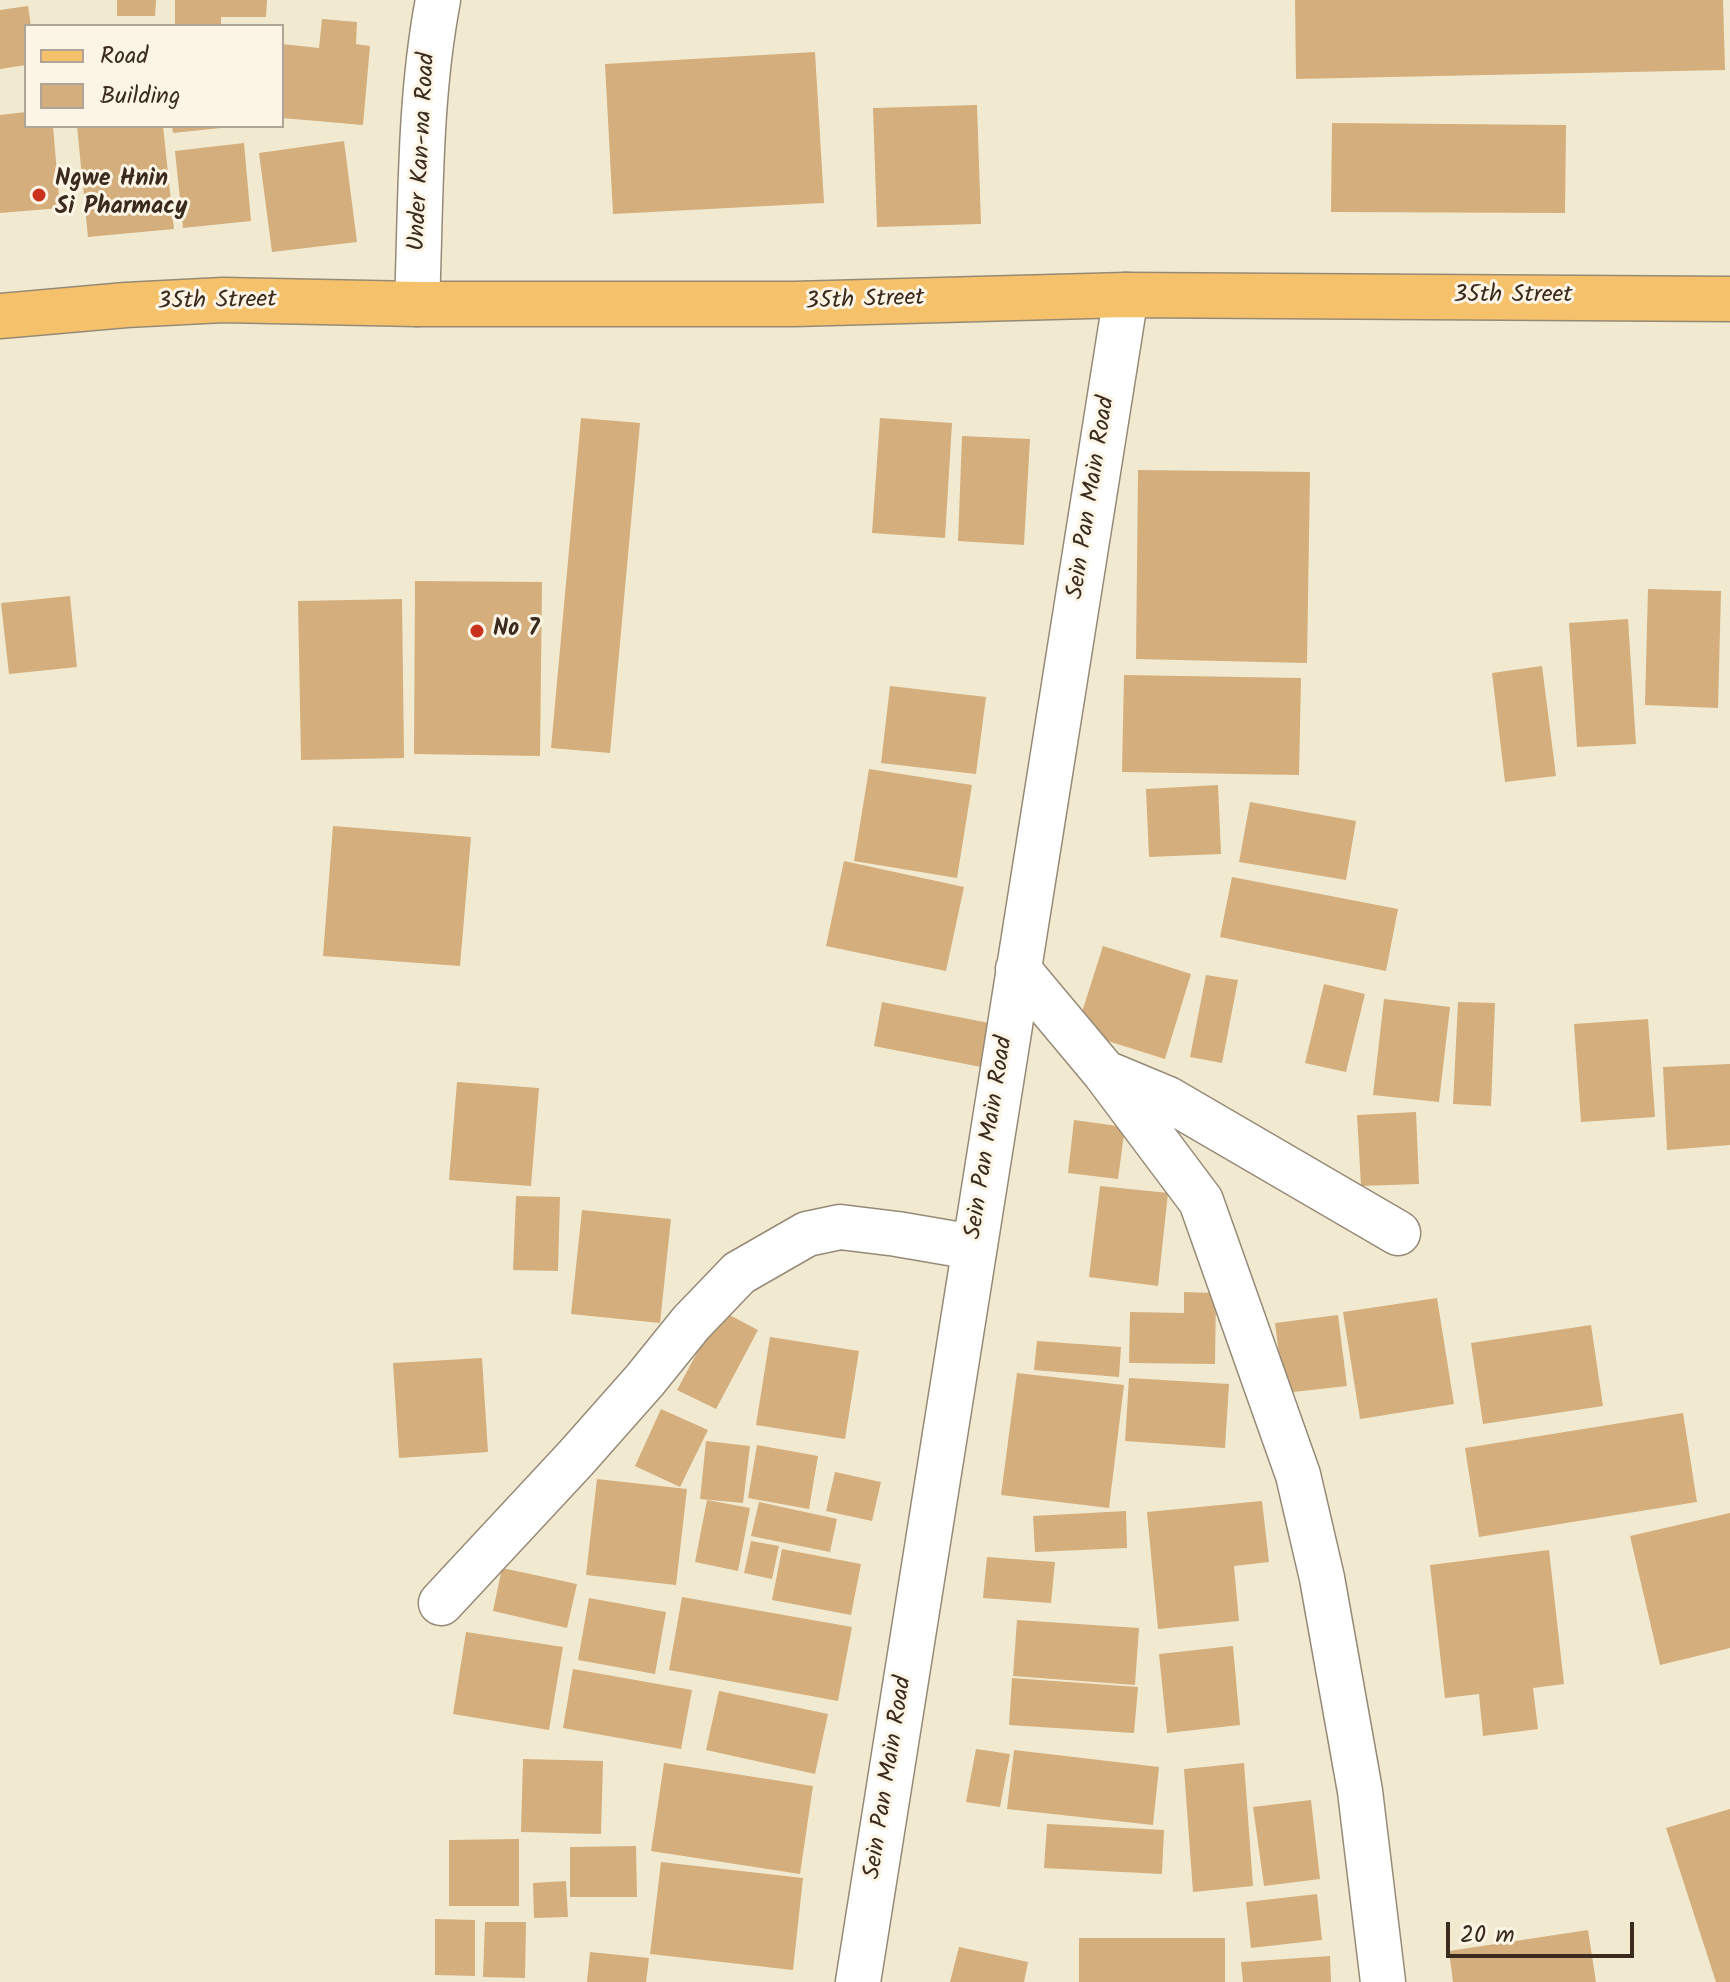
<!DOCTYPE html>
<style>
body{margin:0}
#map{position:relative;width:1730px;height:1982px;overflow:hidden;background:#f2ead0;font-family:Kalam,sans-serif}
canvas{display:block}
.legend{position:absolute;left:24px;top:24px;width:260px;height:104px;box-sizing:border-box;background:#fcf5e5;border:2px solid #afa495;margin:0;padding:10px 14px;list-style:none;font-size:24px;color:#3b2a1e}
.legend li{display:flex;align-items:center;gap:16px;height:40px}
.legend b{width:40px;border:2px solid #afa495}
.scale{position:absolute;left:1446px;top:1922px;width:188px;height:36px;box-sizing:border-box;border:4px solid #3b2a1e;border-top:0;padding-left:10px;font-size:24px;line-height:28px;white-space:nowrap;color:#3b2a1e;-webkit-text-stroke:6px #fcf5e5;paint-order:stroke}
</style>
<div id="map">
<canvas width="1730" height="1982"></canvas>
<ul class="legend">
<li><b style="height:10px;background:#f5c16b"></b>Road</li>
<li><b style="height:22px;background:#d4ae7d"></b>Building</li>
</ul>
<div class="scale">20 m</div>
</div>
<script>
const ctx = document.querySelector('canvas').getContext('2d');
ctx.lineJoin = 'round';
function fill(path, color) { ctx.fillStyle = color; ctx.fill(path, 'evenodd'); }
function stroke(path, color, width, dash) { ctx.strokeStyle = color; ctx.lineWidth = width; ctx.lineCap = dash ? 'butt' : 'round'; ctx.setLineDash(dash || []); ctx.stroke(path); }
function label(font, color, halo, rows, align = 'center') {
  ctx.font = font + ' Kalam,sans-serif'; ctx.lineWidth = 6; ctx.setLineDash([]); ctx.textBaseline = 'middle'; ctx.strokeStyle = halo; ctx.fillStyle = color; for (const [text, x, y, turn = 0] of rows) {
    ctx.save(); ctx.translate(x, y); ctx.rotate((+turn || 0) * Math.PI / 180); ctx.textAlign = isNaN(turn) ? turn : align; if (halo) ctx.strokeText(text, 0, 0); ctx.fillText(text, 0, 0); ctx.restore();
  }
}
const building = new Path2D(`
 M 117,0 L 156,0 L 155,16 L 117,16 Z
 M 175,0 L 267,0 L 266,17 L 221,17 L 221,26 L 175,26 Z
 M 1295,0 L 1723,0 L 1725,70 L 1296,79 Z
 M 28,6 L 31,26 L 26,26 L 26,65 L 0,69 L 0,10 Z
 M 322,19 L 357,22 L 356,44 L 370,46 L 363,125 L 282,118 L 282,44 L 319,48 Z
 M 815,52 L 824,203 L 613,214 L 605,64 Z
 M 977,105 L 981,224 L 877,227 L 873,108 Z
 M 26,112 L 26,126 L 53,126 L 60,208 L 0,213 L 0,115 Z
 M 1332,123 L 1566,125 L 1565,213 L 1331,212 Z
 M 77,126 L 163,126 L 174,229 L 88,237 Z
 M 172,126 L 221,126 L 221,128 L 173,133 Z
 M 344,141 L 357,242 L 272,252 L 259,153 Z
 M 244,143 L 251,221 L 183,228 L 175,151 Z
 M 581,418 L 640,423 L 610,753 L 551,748 Z
 M 880,418 L 952,423 L 945,538 L 872,533 Z
 M 962,436 L 1030,439 L 1024,545 L 958,541 Z
 M 1138,470 L 1310,472 L 1307,663 L 1136,659 Z
 M 415,581 L 542,582 L 540,756 L 414,754 Z
 M 1648,589 L 1721,591 L 1718,708 L 1645,705 Z
 M 70,596 L 77,667 L 9,674 L 1,603 Z
 M 402,599 L 404,758 L 301,760 L 298,601 Z
 M 1628,619 L 1636,744 L 1577,747 L 1569,623 Z
 M 1542,666 L 1556,776 L 1505,782 L 1492,673 Z
 M 1124,675 L 1301,678 L 1299,775 L 1122,772 Z
 M 890,686 L 986,697 L 976,774 L 881,763 Z
 M 869,769 L 972,785 L 957,878 L 854,861 Z
 M 1218,785 L 1221,854 L 1149,857 L 1146,789 Z
 M 1250,802 L 1356,821 L 1346,880 L 1239,862 Z
 M 333,826 L 471,837 L 460,966 L 323,956 Z
 M 844,861 L 964,887 L 946,971 L 826,946 Z
 M 1232,877 L 1398,909 L 1386,971 L 1220,937 Z
 M 1103,946 L 1191,974 L 1165,1059 L 1076,1031 Z
 M 1206,975 L 1238,980 L 1222,1063 L 1190,1057 Z
 M 1324,984 L 1365,994 L 1346,1072 L 1305,1063 Z
 M 1384,999 L 1450,1007 L 1439,1102 L 1373,1095 Z
 M 882,1002 L 994,1024 L 986,1068 L 874,1046 Z
 M 1458,1002 L 1495,1003 L 1491,1106 L 1453,1104 Z
 M 1648,1019 L 1655,1117 L 1581,1122 L 1574,1024 Z
 M 1730,1064 L 1730,1145 L 1667,1150 L 1663,1067 Z
 M 457,1082 L 539,1088 L 531,1186 L 449,1180 Z
 M 1416,1112 L 1419,1184 L 1361,1186 L 1357,1115 Z
 M 1074,1120 L 1125,1127 L 1118,1179 L 1068,1173 Z
 M 1100,1186 L 1168,1193 L 1158,1286 L 1089,1277 Z
 M 516,1196 L 560,1197 L 558,1271 L 513,1270 Z
 M 582,1210 L 671,1219 L 660,1323 L 571,1314 Z
 M 1184,1292 L 1216,1293 L 1215,1364 L 1129,1363 L 1130,1312 L 1184,1313 Z
 M 1437,1298 L 1454,1404 L 1360,1419 L 1343,1312 Z
 M 720,1310 L 758,1330 L 716,1409 L 677,1390 Z
 M 1338,1315 L 1347,1386 L 1284,1393 L 1275,1323 Z
 M 1591,1325 L 1603,1406 L 1483,1424 L 1471,1343 Z
 M 770,1337 L 859,1351 L 845,1439 L 756,1425 Z
 M 1037,1341 L 1121,1347 L 1119,1377 L 1034,1370 Z
 M 482,1358 L 488,1452 L 399,1458 L 393,1363 Z
 M 1017,1373 L 1124,1385 L 1109,1508 L 1001,1495 Z
 M 1129,1378 L 1229,1384 L 1225,1448 L 1125,1441 Z
 M 661,1409 L 708,1430 L 680,1487 L 635,1466 Z
 M 1683,1413 L 1697,1502 L 1479,1537 L 1465,1448 Z
 M 706,1441 L 750,1446 L 743,1503 L 700,1499 Z
 M 757,1445 L 818,1456 L 809,1509 L 748,1498 Z
 M 835,1472 L 881,1482 L 872,1521 L 826,1511 Z
 M 597,1479 L 687,1489 L 676,1585 L 586,1575 Z
 M 707,1500 L 750,1508 L 738,1571 L 695,1562 Z
 M 1262,1501 L 1269,1562 L 1234,1566 L 1239,1621 L 1158,1629 L 1147,1512 Z
 M 759,1502 L 837,1519 L 830,1552 L 751,1536 Z
 M 1126,1511 L 1127,1548 L 1035,1552 L 1033,1516 Z
 M 1730,1513 L 1730,1648 L 1660,1665 L 1630,1536 Z
 M 751,1541 L 779,1546 L 772,1579 L 744,1573 Z
 M 782,1549 L 861,1564 L 851,1615 L 772,1600 Z
 M 1549,1550 L 1564,1684 L 1533,1688 L 1538,1729 L 1483,1736 L 1479,1694 L 1445,1698 L 1430,1565 Z
 M 987,1557 L 1055,1562 L 1051,1603 L 983,1598 Z
 M 502,1568 L 577,1584 L 567,1628 L 493,1611 Z
 M 682,1597 L 852,1627 L 838,1701 L 669,1670 Z
 M 589,1598 L 666,1612 L 655,1674 L 578,1660 Z
 M 1017,1620 L 1139,1628 L 1135,1685 L 1013,1676 Z
 M 466,1632 L 563,1647 L 549,1730 L 453,1714 Z
 M 1233,1646 L 1240,1725 L 1167,1733 L 1159,1654 Z
 M 573,1669 L 692,1690 L 681,1749 L 563,1728 Z
 M 1012,1678 L 1138,1687 L 1134,1733 L 1009,1725 Z
 M 719,1691 L 828,1714 L 815,1774 L 706,1750 Z
 M 976,1749 L 1010,1754 L 1000,1807 L 966,1802 Z
 M 1014,1750 L 1159,1767 L 1153,1825 L 1007,1809 Z
 M 523,1759 L 603,1761 L 601,1834 L 521,1832 Z
 M 664,1763 L 813,1786 L 800,1874 L 651,1851 Z
 M 1244,1763 L 1253,1886 L 1193,1892 L 1184,1769 Z
 M 1311,1800 L 1320,1879 L 1264,1886 L 1253,1807 Z
 M 1730,1809 L 1730,1982 L 1716,1982 L 1666,1828 Z
 M 1047,1824 L 1164,1830 L 1162,1874 L 1044,1868 Z
 M 519,1839 L 519,1906 L 449,1906 L 449,1840 Z
 M 636,1846 L 637,1897 L 570,1897 L 570,1847 Z
 M 661,1862 L 803,1878 L 793,1970 L 650,1954 Z
 M 566,1881 L 568,1917 L 534,1918 L 533,1883 Z
 M 1317,1894 L 1322,1940 L 1251,1948 L 1246,1902 Z
 M 435,1919 L 475,1920 L 475,1976 L 435,1975 Z
 M 485,1922 L 526,1922 L 525,1978 L 483,1977 Z
 M 1588,1930 L 1596,1982 L 1453,1982 L 1449,1951 Z
 M 1079,1938 L 1225,1938 L 1225,1982 L 1079,1982 Z
 M 959,1947 L 1028,1962 L 1024,1982 L 950,1982 Z
 M 590,1952 L 649,1958 L 646,1982 L 587,1982 Z
 M 1330,1956 L 1331,1982 L 1243,1982 L 1241,1962 Z`);
const minor = new Path2D(`
 M 417,304 C 421,203 419,99 438,0
 M 1018,969 L 1105,1073 L 1201,1201 L 1298,1475 L 1322,1578 L 1360,1791 L 1383,1982
 M 1108,1074 L 1168,1099 L 1398,1233
 M 441,1603 L 576,1458 L 645,1380 L 691,1323 L 739,1273 L 807,1234 L 840,1227 L 897,1234 L 973,1247
 M 858,1982 L 1126,295`);
const major = new Path2D(`
 M 0,316 L 126,305 L 223,300 L 417,304 L 794,304 L 1126,295 L 1730,299`);
const markers = [
 [39,195,8,"#c8321e"],
 [477,631,8,"#c8321e"]
];
const streetNames = [
 ["Under Kan-na Road",424,152,-87],
 ["35th Street",1513,297],
 ["35th Street",865,302,-2],
 ["35th Street",217,303,-1],
 ["Sein Pan Main Road",1093,498,-81],
 ["Sein Pan Main Road",991,1138,-81],
 ["Sein Pan Main Road",890,1778,-81]
];
const poiNames = [
 ["Ngwe Hnin",55,181],
 ["Si Pharmacy",55,209],
 ["No 7",493,631]
];
fill(building, '#d4ae7d');
stroke(minor, '#968a77', 47);
stroke(major, '#968a77', 47);
stroke(minor, '#fff', 44);
stroke(major, '#f5c16b', 44);
for (const [x, y, r, color] of markers) { const dot = new Path2D(); dot.arc(x, y, r, 0, 2 * Math.PI); ctx.fillStyle = color; ctx.fill(dot); stroke(dot, '#fcf5e5', 3); }
label('24px', '#3b2a1e', '#fcf5e5', streetNames);
label('bold 24px', '#3b2a1e', '#fcf5e5', poiNames, 'left');
</script>
